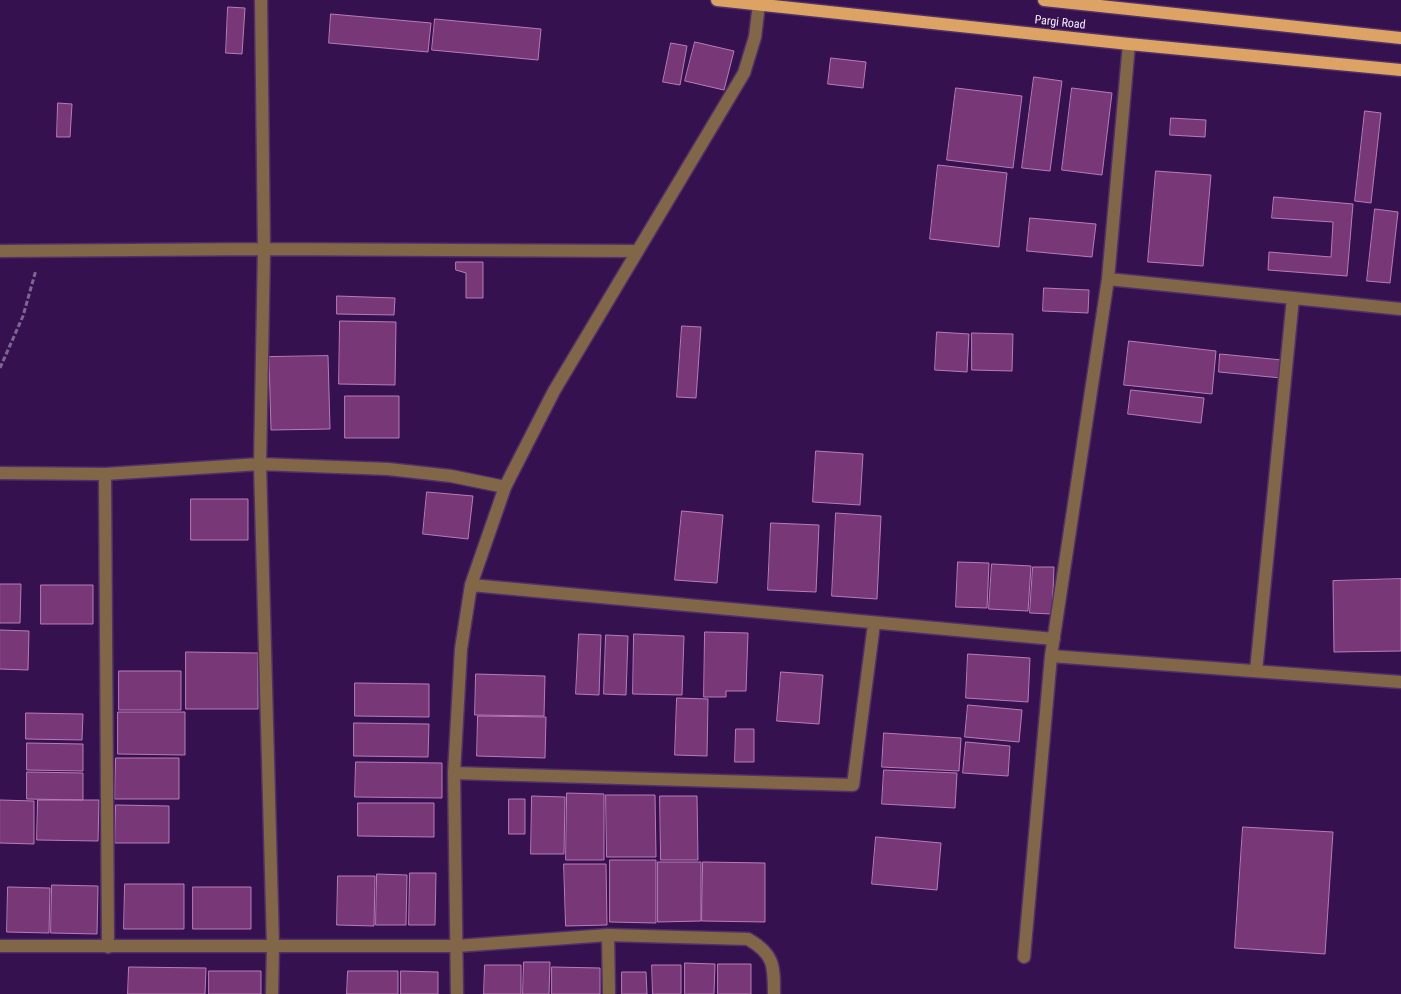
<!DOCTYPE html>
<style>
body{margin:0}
canvas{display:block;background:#361150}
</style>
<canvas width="1401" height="994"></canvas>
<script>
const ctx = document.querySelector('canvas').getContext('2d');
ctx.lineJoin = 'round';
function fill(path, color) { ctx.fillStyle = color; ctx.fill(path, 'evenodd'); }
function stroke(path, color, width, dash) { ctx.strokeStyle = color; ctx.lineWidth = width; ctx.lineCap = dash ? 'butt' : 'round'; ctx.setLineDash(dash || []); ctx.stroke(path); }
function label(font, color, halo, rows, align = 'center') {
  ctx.font = font + ' "Roboto Condensed",sans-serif'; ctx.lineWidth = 4; ctx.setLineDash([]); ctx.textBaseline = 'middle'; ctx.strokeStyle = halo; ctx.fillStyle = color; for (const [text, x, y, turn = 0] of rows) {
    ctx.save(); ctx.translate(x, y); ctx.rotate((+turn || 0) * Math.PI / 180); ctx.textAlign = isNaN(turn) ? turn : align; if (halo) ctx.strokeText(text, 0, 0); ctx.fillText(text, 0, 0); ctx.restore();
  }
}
const building = new Path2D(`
 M 228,7 L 245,8 L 242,54 L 226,53 Z
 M 331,14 L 431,23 L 428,52 L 329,43 Z
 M 435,19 L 541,29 L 538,60 L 432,50 Z
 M 695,42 L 734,51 L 724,90 L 685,81 Z
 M 671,43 L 687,46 L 680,85 L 663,82 Z
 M 831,58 L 866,62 L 863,88 L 828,84 Z
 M 1034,77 L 1062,81 L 1050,171 L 1022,168 Z
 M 956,88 L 1022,96 L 1013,168 L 947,160 Z
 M 1072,88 L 1112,93 L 1102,175 L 1062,170 Z
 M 58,103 L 72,104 L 70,137 L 57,137 Z
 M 1365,111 L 1381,113 L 1371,203 L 1355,201 Z
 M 1171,118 L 1206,120 L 1205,137 L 1170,135 Z
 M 938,165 L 1007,173 L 999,247 L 930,239 Z
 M 1156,171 L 1211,175 L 1203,266 L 1148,262 Z
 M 1274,197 L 1353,204 L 1347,276 L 1268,270 L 1269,252 L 1331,257 L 1333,222 L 1272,218 Z
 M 1375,209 L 1398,212 L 1390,283 L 1367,281 Z
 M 1030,218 L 1096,224 L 1092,257 L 1027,251 Z
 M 456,262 L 483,262 L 483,298 L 466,298 L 466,273 L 456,270 Z
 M 1044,288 L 1089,290 L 1088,313 L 1043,311 Z
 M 337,296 L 395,298 L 394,315 L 337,314 Z
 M 340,321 L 396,322 L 395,385 L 339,384 Z
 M 682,326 L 701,327 L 696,398 L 677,397 Z
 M 937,332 L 969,334 L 967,372 L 935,370 Z
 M 972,333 L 1013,334 L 1012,371 L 972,370 Z
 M 1129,341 L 1216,351 L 1212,394 L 1124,385 Z
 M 1220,354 L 1282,360 L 1281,378 L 1219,372 Z
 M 328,356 L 330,429 L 271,430 L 269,357 Z
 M 1131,390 L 1204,398 L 1201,423 L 1128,414 Z
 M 345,396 L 399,396 L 399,438 L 345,438 Z
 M 816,451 L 863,454 L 860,505 L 813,502 Z
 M 427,492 L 473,496 L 468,539 L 423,534 Z
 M 191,499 L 248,499 L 248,540 L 191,540 Z
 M 682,511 L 723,515 L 717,583 L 675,580 Z
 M 836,513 L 881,516 L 877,599 L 832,596 Z
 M 771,523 L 819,525 L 816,592 L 768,590 Z
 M 958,562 L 989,563 L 987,608 L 956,607 Z
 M 992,564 L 1031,566 L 1028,611 L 989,609 Z
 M 1033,567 L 1054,567 L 1052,614 L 1030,613 Z
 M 1401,579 L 1401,651 L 1334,652 L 1333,581 Z
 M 0,584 L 21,584 L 20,623 L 0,623 Z
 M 41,585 L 93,585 L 93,624 L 41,624 Z
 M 0,630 L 29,631 L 28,670 L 0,669 Z
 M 705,632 L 748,633 L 746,691 L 726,691 L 726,697 L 704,697 Z
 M 579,634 L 601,635 L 599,695 L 576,694 Z
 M 634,634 L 684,636 L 682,695 L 633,694 Z
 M 606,635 L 628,636 L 626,695 L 604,694 Z
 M 186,652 L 258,653 L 258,709 L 186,709 Z
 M 968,654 L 1030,658 L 1028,702 L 966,698 Z
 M 119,671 L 181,671 L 181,710 L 119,710 Z
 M 781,672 L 823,675 L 819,724 L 777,721 Z
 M 476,674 L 545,676 L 544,716 L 475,715 Z
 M 355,683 L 429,684 L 429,717 L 355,716 Z
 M 677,698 L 708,699 L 707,756 L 675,755 Z
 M 968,705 L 1022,710 L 1019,742 L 965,737 Z
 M 118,712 L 185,712 L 185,755 L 118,754 Z
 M 26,713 L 83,714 L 82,740 L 26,739 Z
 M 478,716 L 546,717 L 545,758 L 477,756 Z
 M 354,723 L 429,724 L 428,757 L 354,756 Z
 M 736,729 L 754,729 L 754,762 L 735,762 Z
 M 884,733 L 961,738 L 959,771 L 882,767 Z
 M 966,742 L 1010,746 L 1008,776 L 963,773 Z
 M 27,743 L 83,744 L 83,771 L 27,770 Z
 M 116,758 L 179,758 L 179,799 L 115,799 Z
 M 356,762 L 442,763 L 442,798 L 355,797 Z
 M 884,770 L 957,773 L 955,808 L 882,804 Z
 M 27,772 L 83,773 L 83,800 L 27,799 Z
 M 567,793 L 604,794 L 604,860 L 566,860 Z
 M 606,795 L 655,795 L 656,857 L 607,857 Z
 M 532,796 L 565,797 L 564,854 L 531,854 Z
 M 660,796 L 697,796 L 698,860 L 661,860 Z
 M 509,799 L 525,799 L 525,834 L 509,834 Z
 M 0,800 L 34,801 L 34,844 L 0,843 Z
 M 38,800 L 99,800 L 98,841 L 37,840 Z
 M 358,803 L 434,803 L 434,837 L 358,836 Z
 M 116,805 L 169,806 L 169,843 L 115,843 Z
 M 1243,827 L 1333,832 L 1325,954 L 1235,948 Z
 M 876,837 L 941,843 L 937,890 L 872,884 Z
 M 610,860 L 656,860 L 656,923 L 610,922 Z
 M 658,862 L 701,862 L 701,921 L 658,922 Z
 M 703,862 L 765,863 L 765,922 L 702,921 Z
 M 564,864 L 606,864 L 607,925 L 566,926 Z
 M 410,873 L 436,873 L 435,925 L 409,925 Z
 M 377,874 L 407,875 L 406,925 L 376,925 Z
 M 338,876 L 375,876 L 374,926 L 337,925 Z
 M 125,884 L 184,884 L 184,929 L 124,929 Z
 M 52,885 L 98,886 L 97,934 L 51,933 Z
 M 8,887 L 50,888 L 49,933 L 7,932 Z
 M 193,887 L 251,887 L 251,929 L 193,929 Z
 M 524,962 L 550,962 L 549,994 L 523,994 Z
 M 685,963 L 715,964 L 714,994 L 685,994 Z
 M 718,964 L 751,964 L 751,994 L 718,994 Z
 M 485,965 L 521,965 L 521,994 L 484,994 Z
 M 652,965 L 681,965 L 681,994 L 653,994 Z
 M 129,967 L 206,968 L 205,994 L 128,994 Z
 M 552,967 L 600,968 L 600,994 L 552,994 Z
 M 209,971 L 261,971 L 261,994 L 209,994 Z
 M 348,971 L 398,971 L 398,994 L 347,994 Z
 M 401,971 L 438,972 L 438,994 L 401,994 Z
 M 622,972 L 646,972 L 647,994 L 622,994 Z`);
const path = new Path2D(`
 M 0,368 L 23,316 L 36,270`);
const minor = new Path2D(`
 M 261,0 L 264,249 L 260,464 L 273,946 L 272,994
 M 0,251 L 264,249 L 637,251
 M 1108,279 L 1129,44
 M 0,473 L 105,474 L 260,464 L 388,469 L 451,476 L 505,487
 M 105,474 L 108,947
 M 471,585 L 1054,639
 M 1051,656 L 1401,682
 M 1256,671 L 1293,298
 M 454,773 L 853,785 L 874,624
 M 608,935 L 609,994
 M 0,946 L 457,946 L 608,935 L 748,939 C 774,954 774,965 774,994
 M 1024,957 L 1051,656 L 1108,279 L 1401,309
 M 457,994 L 454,773 L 461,649 L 471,585 L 505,487 L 554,391 L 744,73 L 755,37 L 759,4`);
const primary = new Path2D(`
 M 717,0 L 1129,44 L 1401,70
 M 1044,0 L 1401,38`);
const streetNames = [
 ["Pargi Road",1060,23,6]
];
fill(building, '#783878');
stroke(building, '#b87bb6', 1);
stroke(minor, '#513068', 15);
stroke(primary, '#513068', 15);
stroke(path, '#7f6592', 3, [5, 2.5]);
stroke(minor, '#826648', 12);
stroke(primary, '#dda364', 12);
label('12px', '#f6effe', '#361150', streetNames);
</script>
